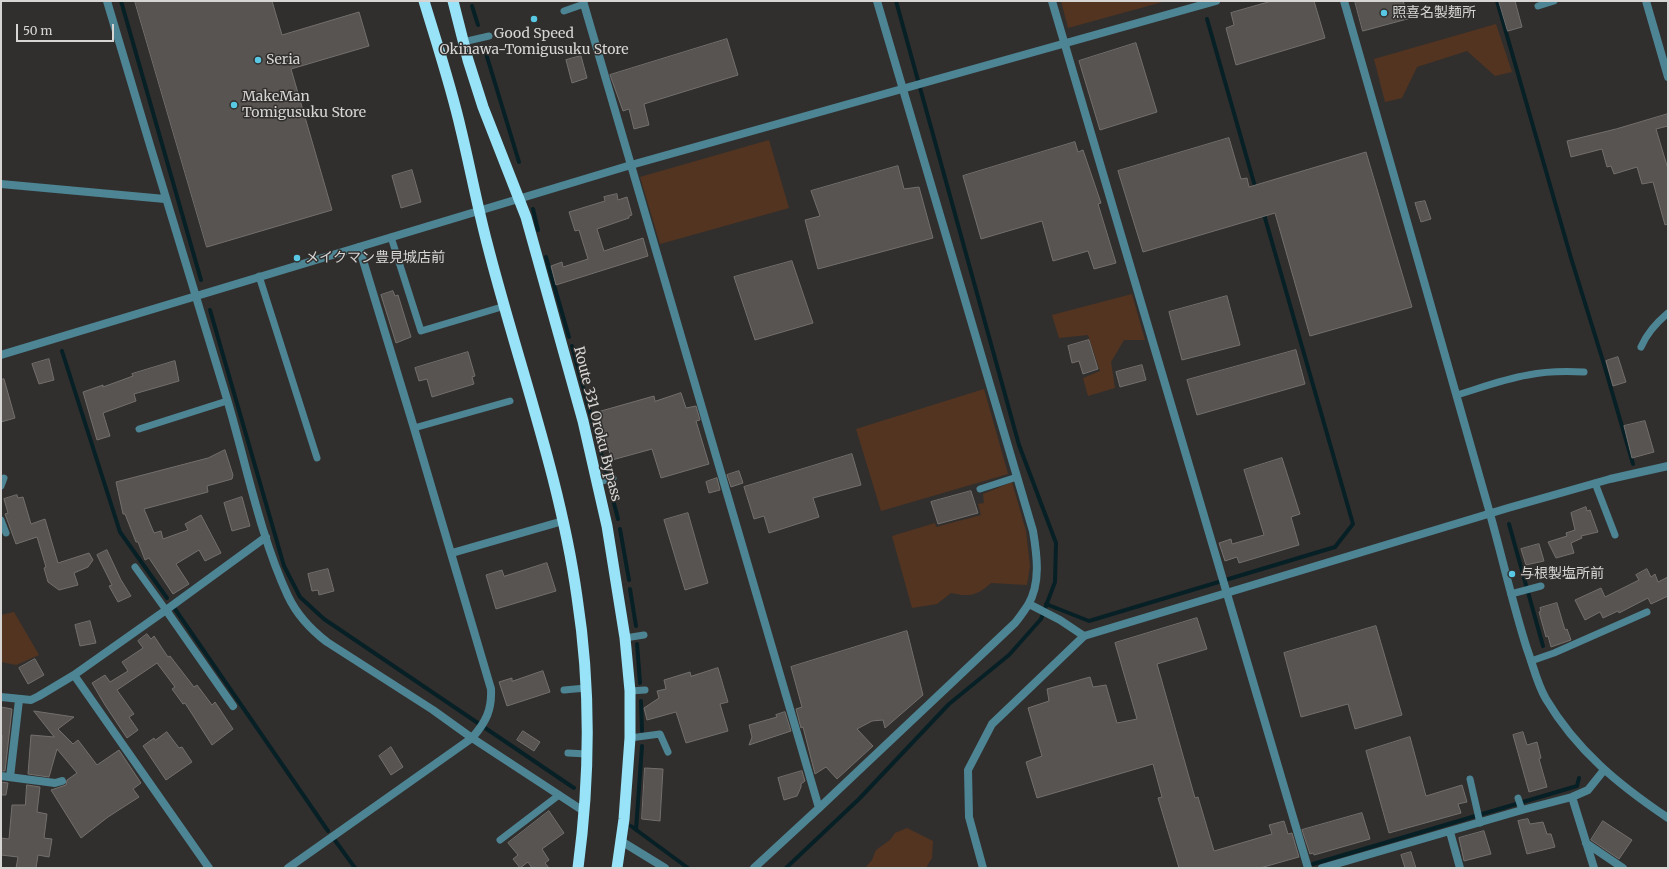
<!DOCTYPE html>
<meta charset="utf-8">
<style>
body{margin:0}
#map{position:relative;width:1669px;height:869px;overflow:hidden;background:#312f2d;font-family:Merriweather,serif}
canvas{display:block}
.frame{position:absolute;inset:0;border:2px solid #d7d5d4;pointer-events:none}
.scale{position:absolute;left:16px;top:24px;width:98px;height:18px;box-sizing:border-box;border:2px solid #d7d5d4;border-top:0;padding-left:5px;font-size:12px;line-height:14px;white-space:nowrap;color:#d7d5d4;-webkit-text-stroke:3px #312f2d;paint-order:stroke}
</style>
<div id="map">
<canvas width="1669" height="869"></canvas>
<div class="frame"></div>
<div class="scale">50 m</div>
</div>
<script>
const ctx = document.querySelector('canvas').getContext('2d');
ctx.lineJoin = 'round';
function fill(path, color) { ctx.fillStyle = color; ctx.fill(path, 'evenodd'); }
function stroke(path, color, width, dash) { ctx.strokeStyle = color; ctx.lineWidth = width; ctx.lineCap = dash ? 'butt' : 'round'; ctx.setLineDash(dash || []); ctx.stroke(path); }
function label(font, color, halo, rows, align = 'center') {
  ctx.font = font + ' Merriweather,"Noto Sans JP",serif'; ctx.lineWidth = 3; ctx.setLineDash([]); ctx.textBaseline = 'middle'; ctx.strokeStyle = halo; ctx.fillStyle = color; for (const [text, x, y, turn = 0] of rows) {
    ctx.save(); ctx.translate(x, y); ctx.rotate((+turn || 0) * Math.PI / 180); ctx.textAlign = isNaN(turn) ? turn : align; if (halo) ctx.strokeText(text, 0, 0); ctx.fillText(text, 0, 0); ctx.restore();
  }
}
const green = new Path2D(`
 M 1061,1 L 1166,1 L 1068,28 Z
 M 1496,24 L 1512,72 L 1495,76 L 1467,51 L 1417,67 L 1402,98 L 1385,102 L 1374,59 Z
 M 769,140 L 789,208 L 660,244 L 640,177 Z
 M 1132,294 L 1145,340 L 1124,340 L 1111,362 L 1115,388 L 1088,396 L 1083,378 L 1100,371 L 1088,335 L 1059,338 L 1052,315 Z
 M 984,389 L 1008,474 L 881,511 L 856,429 Z
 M 1012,482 L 1026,531 L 1030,566 L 1027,585 L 991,583 C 977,596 969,597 951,593 L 937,604 L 912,608 L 892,536 L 935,523 L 936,527 L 981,515 L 978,504 L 984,503 L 983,494 Z
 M 14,612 L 39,655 L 16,665 L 1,662 L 1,615 Z
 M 907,828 L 933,841 L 932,858 L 927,866 L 928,868 L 865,868 L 872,860 L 876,850 L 890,840 L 895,833 Z`);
const stream = new Path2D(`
 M 121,1 L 201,280
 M 1497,1 L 1571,258 L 1603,361 L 1633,464
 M 472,6 L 478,25
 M 1207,19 L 1256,190
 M 484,47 L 519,162
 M 533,209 L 538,230
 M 546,257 L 569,337
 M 210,310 L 284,566 L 300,597 L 324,619 L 574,788
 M 572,346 L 607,475
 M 62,351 L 120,532 L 167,598
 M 609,484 L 618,519
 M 1509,524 L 1543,646
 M 620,529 L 629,580
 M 630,589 L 636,626
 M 1046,604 L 1089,621 L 1335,547 L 1353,524 L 1263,211
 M 175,609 L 328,831
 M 637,644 L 640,683
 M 641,701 L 642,731
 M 631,826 L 688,868
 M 636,830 L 642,746
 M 334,839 L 355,868
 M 1313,864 L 1577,786 L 1579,778
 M 786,868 L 859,799 L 949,704 L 1009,655 L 1041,619 L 1055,582 L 1056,543 L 1019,445 L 896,1`);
const building = new Path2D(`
 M 135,1 L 272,1 L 282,35 L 359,12 L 369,46 L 291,69 L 332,210 L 207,247 Z
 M 1272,1 L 1314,1 L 1325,38 L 1236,65 L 1226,28 L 1234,25 L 1231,13 Z
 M 1355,1 L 1403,1 L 1405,7 L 1408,6 L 1411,18 L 1363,31 Z
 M 1499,1 L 1515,1 L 1522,27 L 1508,31 Z
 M 727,39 L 738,75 L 644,104 L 649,125 L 634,129 L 629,109 L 623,111 L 610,75 Z
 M 1136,43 L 1157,112 L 1100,130 L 1079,61 Z
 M 581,56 L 587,78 L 572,83 L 566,60 Z
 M 1668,114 L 1668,126 L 1656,129 L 1668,169 L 1668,224 L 1665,225 L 1653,182 L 1642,184 L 1637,167 L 1614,174 L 1611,166 L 1607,167 L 1602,149 L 1571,157 L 1567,141 L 1616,129 Z
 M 1229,138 L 1241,179 L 1247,178 L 1249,187 L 1366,152 L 1412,307 L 1310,336 L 1275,213 L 1143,252 L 1118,171 Z
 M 1075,142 L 1078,152 L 1083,150 L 1101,203 L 1098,204 L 1116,263 L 1094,269 L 1088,251 L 1053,261 L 1042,221 L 981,239 L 963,176 Z
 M 898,166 L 904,189 L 919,187 L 933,238 L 818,269 L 805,220 L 820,216 L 811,191 Z
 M 412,170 L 421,202 L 401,208 L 392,176 Z
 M 617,194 L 618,200 L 627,197 L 632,215 L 629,216 L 629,218 L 597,229 L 604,251 L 643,238 L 648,256 L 556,285 L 551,266 L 562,262 L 563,267 L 588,259 L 579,230 L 575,231 L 569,212 L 605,201 L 604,197 Z
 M 1425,201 L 1431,219 L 1421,222 L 1415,203 Z
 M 792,261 L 813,323 L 755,340 L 734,277 Z
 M 393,291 L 395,296 L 398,295 L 411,337 L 396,343 L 381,295 Z
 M 1227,296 L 1240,345 L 1182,360 L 1169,312 Z
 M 1089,340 L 1098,369 L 1083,374 L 1079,361 L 1072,363 L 1068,346 Z
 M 1296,350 L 1305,384 L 1197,415 L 1187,380 Z
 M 468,352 L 475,376 L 472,377 L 474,384 L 432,397 L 427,379 L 419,381 L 415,368 Z
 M 1618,357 L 1626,382 L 1613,386 L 1606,361 Z
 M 49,359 L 54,380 L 39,384 L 32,364 Z
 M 175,361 L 179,381 L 134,394 L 136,401 L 103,413 L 110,436 L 97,440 L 83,392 L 103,385 L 103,387 L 133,376 L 132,374 Z
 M 1142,365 L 1146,380 L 1120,387 L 1116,372 Z
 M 4,379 L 15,418 L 1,422 L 1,380 Z
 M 681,393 L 686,408 L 696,406 L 700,420 L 696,421 L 709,464 L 661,478 L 652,449 L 612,460 L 609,450 L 605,451 L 594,413 L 654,396 L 655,401 Z
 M 1645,421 L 1654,452 L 1632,458 L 1624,426 Z
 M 225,450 L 233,475 L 232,479 L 207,486 L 208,492 L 144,509 L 154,533 L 161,531 L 163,539 L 188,530 L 185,524 L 201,515 L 221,553 L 205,561 L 199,550 L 176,564 L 189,584 L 173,594 L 149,558 L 145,560 L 138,542 L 136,542 L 125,514 L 123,514 L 116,482 L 208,458 Z
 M 852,454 L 861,485 L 813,498 L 819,517 L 769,533 L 764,516 L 754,519 L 744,487 Z
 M 1282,458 L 1300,514 L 1291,517 L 1299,545 L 1239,563 L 1237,557 L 1225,561 L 1219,543 L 1231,539 L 1232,544 L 1264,535 L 1244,470 Z
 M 739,471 L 743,483 L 731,487 L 727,475 Z
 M 717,478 L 720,490 L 709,493 L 706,482 Z
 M 971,491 L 978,513 L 938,524 L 931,502 Z
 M 17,495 L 18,498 L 23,497 L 31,524 L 45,519 L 58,563 L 89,553 L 93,560 L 88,567 L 74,573 L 78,585 L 59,590 L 48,582 L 44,568 L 46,567 L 37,537 L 16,544 L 5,514 L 8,513 L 4,499 Z
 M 242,497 L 250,526 L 232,531 L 224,503 Z
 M 1586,507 L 1587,511 L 1590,510 L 1598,532 L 1581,536 L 1582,538 L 1571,543 L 1574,553 L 1556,558 L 1548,542 L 1567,536 L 1566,533 L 1575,530 L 1571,513 Z
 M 688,513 L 708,583 L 685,590 L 664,520 Z
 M 1539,544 L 1544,561 L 1526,565 L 1521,549 Z
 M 107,550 L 121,580 L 131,596 L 118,602 L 109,586 L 112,585 L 97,555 Z
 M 547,563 L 556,591 L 496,609 L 486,575 L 502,570 L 504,576 Z
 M 328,569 L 334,591 L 319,595 L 318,590 L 312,591 L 308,574 Z
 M 1647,569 L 1651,577 L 1655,574 L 1658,582 L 1668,577 L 1668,596 L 1651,604 L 1648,598 L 1619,613 L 1618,611 L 1603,618 L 1600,612 L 1585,620 L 1575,600 L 1601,588 L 1605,597 L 1639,580 L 1636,575 Z
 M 1557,603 L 1565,630 L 1567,629 L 1571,640 L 1551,647 L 1548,636 L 1546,637 L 1539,612 L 1541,611 L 1540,608 Z
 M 1197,618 L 1207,649 L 1157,664 L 1195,798 L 1198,797 L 1214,851 L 1272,834 L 1269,825 L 1284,821 L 1288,834 L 1292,833 L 1299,857 L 1260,868 L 1179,868 L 1158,798 L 1162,797 L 1153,764 L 1037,798 L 1026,762 L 1042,756 L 1028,708 L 1049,701 L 1047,689 L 1090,677 L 1093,687 L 1106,685 L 1117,723 L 1137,719 L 1115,643 Z
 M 90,621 L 96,643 L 80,646 L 75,625 Z
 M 1376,626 L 1402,715 L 1355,729 L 1348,704 L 1301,717 L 1284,653 Z
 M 907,631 L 923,695 L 885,728 L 883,720 L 872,721 L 857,729 L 873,746 L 837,779 L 826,767 L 815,774 L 803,727 L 801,728 L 796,709 L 802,707 L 791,667 Z
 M 147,634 L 151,639 L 154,636 L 168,657 L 170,656 L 194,687 L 197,685 L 212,705 L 215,702 L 233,729 L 212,745 L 185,703 L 183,704 L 172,689 L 175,687 L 157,663 L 117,690 L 134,714 L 129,717 L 138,730 L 127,738 L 105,705 L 92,683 L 105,675 L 110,682 L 128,671 L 122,662 L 143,648 L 138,641 Z
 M 35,659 L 44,675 L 28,684 L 19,668 Z
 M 718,668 L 728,702 L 720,704 L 728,731 L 686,743 L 676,712 L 647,720 L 644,708 L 659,698 L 657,691 L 666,689 L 664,680 L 690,672 L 691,676 Z
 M 543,671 L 550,692 L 507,706 L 499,682 L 512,678 L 512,681 Z
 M 1,707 L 12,709 L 5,771 L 1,771 L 2,735 L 1,735 Z
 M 34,711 L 74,717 L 58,729 L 73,744 L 78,740 L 97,765 L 119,750 L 141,783 L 133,789 L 139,797 L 108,817 L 81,838 L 51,790 L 66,785 L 67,780 L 77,773 L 57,749 L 49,777 L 28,774 L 31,735 L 54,737 Z
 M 785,712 L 791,731 L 749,745 L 752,737 L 749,725 L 777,717 L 776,715 Z
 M 523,731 L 540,742 L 534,751 L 517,740 Z
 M 167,732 L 179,748 L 182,747 L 192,762 L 166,780 L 143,746 L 154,738 L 155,740 Z
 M 1523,732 L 1527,745 L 1537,742 L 1541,758 L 1539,759 L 1547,787 L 1529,792 L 1513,735 Z
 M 1410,737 L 1426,796 L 1462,785 L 1467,802 L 1458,804 L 1461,813 L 1389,833 L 1366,751 Z
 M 391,747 L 403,767 L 391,775 L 379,756 Z
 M 645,768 L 663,769 L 660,821 L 642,819 Z
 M 802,771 L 805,781 L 801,784 L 801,787 L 797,796 L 784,800 L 778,778 Z
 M 1,782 L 8,783 L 6,795 L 1,795 Z
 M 27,785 L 40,787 L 37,812 L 47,814 L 44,838 L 52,839 L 49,857 L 38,855 L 36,868 L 16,868 L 18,857 L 1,855 L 1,838 L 9,839 L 12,805 L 25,805 Z
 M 549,811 L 564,833 L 542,849 L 549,860 L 545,863 L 549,868 L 532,868 L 528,862 L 520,868 L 513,859 L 518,855 L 508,843 Z
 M 1362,813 L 1370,839 L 1314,855 L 1313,853 L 1310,854 L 1302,830 Z
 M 1528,819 L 1530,824 L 1543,822 L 1547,834 L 1551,834 L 1555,847 L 1527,854 L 1518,821 Z
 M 1603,821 L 1632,840 L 1619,859 L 1591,840 Z
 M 1484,831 L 1491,854 L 1464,861 L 1459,838 Z
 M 1411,852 L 1416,868 L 1405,868 L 1401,855 Z`);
const service = new Path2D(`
 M 1538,6 L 1554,1
 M 564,11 L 584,4
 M 463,42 L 489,36
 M 391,237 L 421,331 L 505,306
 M 259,276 L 317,458
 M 1641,347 C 1647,333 1656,323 1668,313
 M 1457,395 C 1480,388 1504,379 1528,375 C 1547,371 1565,371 1584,372
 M 414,428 L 510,401
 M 139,429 L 227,401
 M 598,482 L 613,478
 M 1595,483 L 1615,535
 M 1,486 L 4,478
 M 980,489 L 1017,477
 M 1,520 L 6,533
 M 135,567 L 166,610
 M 1511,594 L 1541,586
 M 625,638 L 644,635
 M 1531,661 L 1554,653 L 1647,612
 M 564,690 L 586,688
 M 630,691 L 645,690
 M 630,738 L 660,734 L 668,752
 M 568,753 L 587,754
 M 1470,779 L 1480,823
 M 1518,798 L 1522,810
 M 500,840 L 559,795`);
const minor = new Path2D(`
 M 107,1 C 146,134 187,266 227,399 C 246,463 260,536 288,596 C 297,615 310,629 327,642 L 433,710 L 472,738 L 585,812
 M 583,1 L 819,808
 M 1052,1 L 1308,868
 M 1646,1 L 1668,77
 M 1,184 L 165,199
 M 452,553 L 563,521
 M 1029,604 L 1060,620 L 1084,636
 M 166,610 L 233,706
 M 74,675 L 209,868
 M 1,697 L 31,700 L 39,696 L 74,675 L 166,610 L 266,537
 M 1,776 L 55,783 L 62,781
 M 10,777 L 19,700
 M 1572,797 L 1594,868
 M 1450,832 L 1460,868
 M 621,841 L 665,868
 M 1586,843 L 1623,868
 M 288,868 L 472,738 C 486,722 492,710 491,689 L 414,428 L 359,247
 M 754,868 L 819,808 L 1015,623 C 1020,617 1024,611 1028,605 C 1041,583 1037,555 1033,531 L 877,1
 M 1322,868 L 1522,810 L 1572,797 L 1588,790 L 1604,770`);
const tertiary = new Path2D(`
 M 1344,1 C 1391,166 1439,331 1485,496 C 1500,547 1511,599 1527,649 C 1533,665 1537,684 1546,699 C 1577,751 1619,785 1668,818
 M 1,355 L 631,165 L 1216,1
 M 983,868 L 969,817 L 968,770 L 992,724 L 1084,636 L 1508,508 L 1610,479 L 1668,466`);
const trunk = new Path2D(`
 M 424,1 C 437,44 451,86 461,130 C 470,167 477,205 487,243 C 517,361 560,476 577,597 C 591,687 590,778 578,868
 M 453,1 L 468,60 L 483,107 L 526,217 L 583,421 L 607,526 L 625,638 L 630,691 L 630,738 L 624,819 L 617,868`);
const markers = [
 [1384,13,4,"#59c8e4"],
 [534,19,4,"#59c8e4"],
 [258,60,4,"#59c8e4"],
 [234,105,4,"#59c8e4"],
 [297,258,4,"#59c8e4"],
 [1512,574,4,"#59c8e4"]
];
const poiNames = [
 ["照喜名製麺所",1392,13],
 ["Good Speed",534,34,"center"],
 ["Okinawa-Tomigusuku Store",534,50,"center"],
 ["Seria",266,60],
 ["MakeMan",242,97],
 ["Tomigusuku Store",242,113],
 ["メイクマン豊見城店前",305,258],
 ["与根製塩所前",1520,574]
];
const streetNames = [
 ["Route 331 Oroku Bypass",597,424,76]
];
fill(green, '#533420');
stroke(stream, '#072026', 4);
fill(building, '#575452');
stroke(building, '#726f6d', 1);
stroke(service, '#4d8594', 7);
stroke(minor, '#4d8594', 8);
stroke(tertiary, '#4d8594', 8);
stroke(trunk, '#98e3f7', 11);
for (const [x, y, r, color] of markers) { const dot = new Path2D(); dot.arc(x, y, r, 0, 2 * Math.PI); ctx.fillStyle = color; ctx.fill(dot); stroke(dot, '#312f2d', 1.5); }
label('14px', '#d7d5d4', '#312f2d', poiNames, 'left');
label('14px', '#d7d5d4', '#312f2d', streetNames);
</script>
